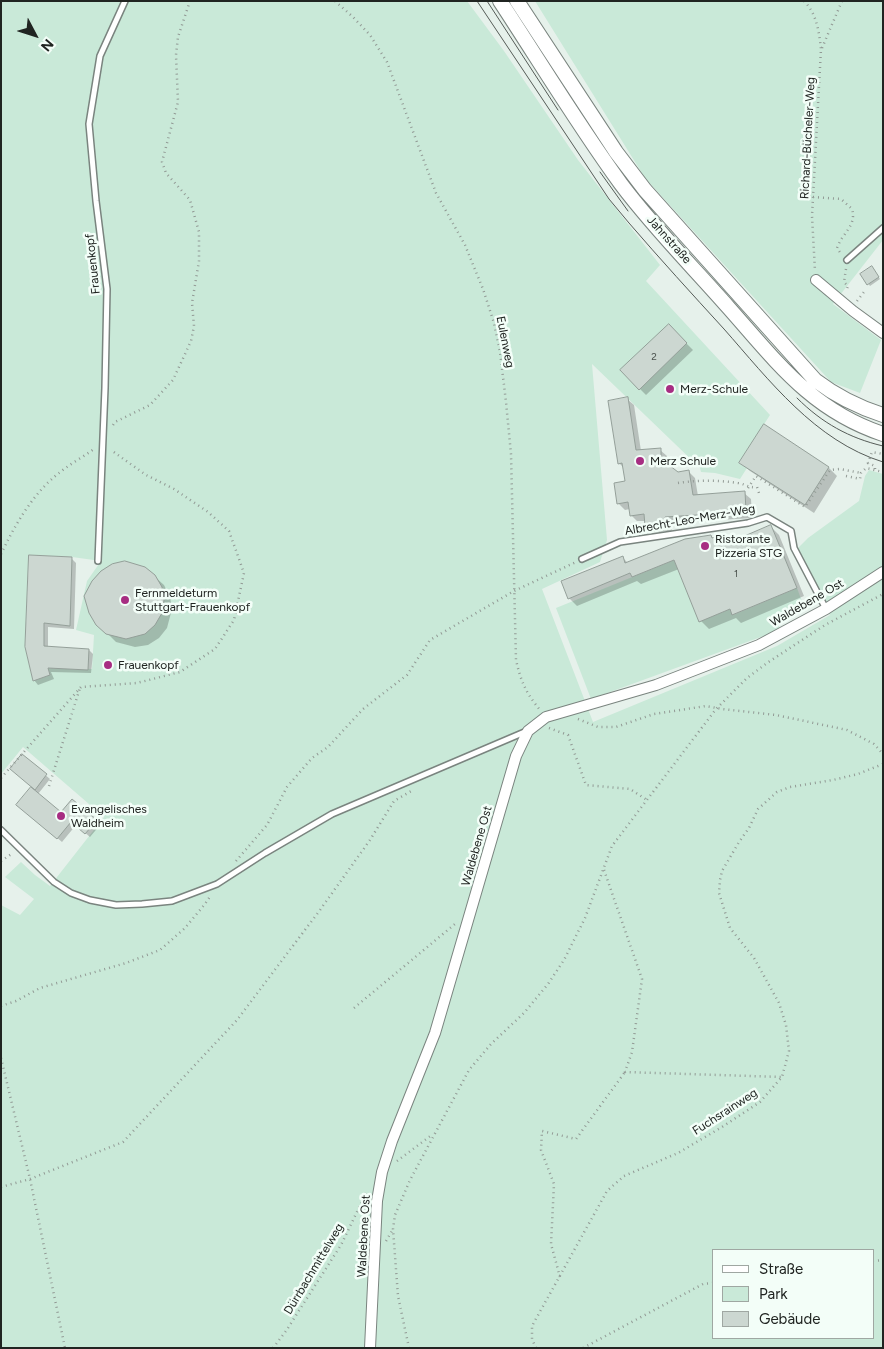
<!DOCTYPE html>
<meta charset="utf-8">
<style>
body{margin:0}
#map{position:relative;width:884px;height:1349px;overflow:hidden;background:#e6f1eb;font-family:Figtree,sans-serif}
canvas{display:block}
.frame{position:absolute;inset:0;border:2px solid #202421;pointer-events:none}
.legend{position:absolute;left:712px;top:1249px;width:162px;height:90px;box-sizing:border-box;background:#f3fef8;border:1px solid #9fa7a2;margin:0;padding:6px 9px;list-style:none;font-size:15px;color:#202421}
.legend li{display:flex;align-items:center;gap:10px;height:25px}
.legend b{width:25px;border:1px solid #9fa7a2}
.north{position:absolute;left:10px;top:10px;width:50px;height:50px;-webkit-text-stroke:4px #f3fef8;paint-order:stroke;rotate:130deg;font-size:14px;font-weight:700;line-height:20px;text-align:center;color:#202421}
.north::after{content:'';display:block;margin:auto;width:18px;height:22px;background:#202421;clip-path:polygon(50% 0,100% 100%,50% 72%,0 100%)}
</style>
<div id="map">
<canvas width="884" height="1349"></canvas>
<div class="frame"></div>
<ul class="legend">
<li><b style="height:6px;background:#fff"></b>Straße</li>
<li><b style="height:14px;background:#c9e9d8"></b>Park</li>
<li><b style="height:14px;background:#ccd7d1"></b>Gebäude</li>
</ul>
<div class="north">N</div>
</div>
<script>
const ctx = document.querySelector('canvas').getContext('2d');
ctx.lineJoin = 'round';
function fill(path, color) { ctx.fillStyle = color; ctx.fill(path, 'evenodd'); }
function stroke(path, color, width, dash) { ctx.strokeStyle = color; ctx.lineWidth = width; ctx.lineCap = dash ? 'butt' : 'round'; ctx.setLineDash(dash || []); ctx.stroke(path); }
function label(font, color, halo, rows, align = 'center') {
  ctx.font = font + ' Figtree,sans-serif'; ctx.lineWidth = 5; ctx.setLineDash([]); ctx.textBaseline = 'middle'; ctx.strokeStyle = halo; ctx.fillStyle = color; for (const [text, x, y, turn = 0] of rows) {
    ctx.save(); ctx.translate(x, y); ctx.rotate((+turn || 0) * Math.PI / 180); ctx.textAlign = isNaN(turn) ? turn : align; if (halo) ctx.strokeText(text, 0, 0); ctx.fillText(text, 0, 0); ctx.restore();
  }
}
const green = new Path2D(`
 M 1,1 L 467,1 L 504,51 L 578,160 L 660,265 L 646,281 L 770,415 L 739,463 L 747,468 L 740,479 L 715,473 L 701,472 L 700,468 L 592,364 L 607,540 L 600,562 L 542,589 L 593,722 L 777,646 L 830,615 L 797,549 L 808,538 L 859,501 L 865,476 L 869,470 L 883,474 L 883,1348 L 1,1348 L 1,905 L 20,915 L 34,899 L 5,877 L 21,862 L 35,875 L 50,886 L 104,817 L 23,747 L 1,774 ZM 29,555 L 72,557 L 101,561 L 87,581 L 76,630 L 94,635 L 92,669 L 48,668 L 50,675 L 33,681 L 25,647 ZM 713,1250 L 873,1250 L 873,1338 L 713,1338 Z
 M 535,1 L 883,1 L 883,240 L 833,304 L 881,340 L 860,393 L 831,382 L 645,178 Z
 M 674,560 L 700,621 L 730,609 L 733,615 L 797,588 L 803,604 L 775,617 L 780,630 L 591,699 L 556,608 Z`);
const shadow = new Path2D(`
 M 873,270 L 880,279 L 870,286 L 862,275 Z
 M 669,326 L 693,350 L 646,395 L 622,371 Z
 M 627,399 L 634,405 L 641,451 L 660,450 L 667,456 L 667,465 L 678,473 L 689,472 L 695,478 L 698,496 L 744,493 L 751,499 L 752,518 L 671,523 L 672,531 L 653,532 L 646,526 L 646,521 L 637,521 L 631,515 L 630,509 L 625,510 L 618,503 L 626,482 L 624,468 L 619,463 Z
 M 741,463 L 829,468 L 837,476 L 814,513 L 750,471 Z
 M 771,527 L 779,535 L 804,596 L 741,623 L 736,618 L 709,629 L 701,621 L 679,569 L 641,584 L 637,581 L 577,606 L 569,598 L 623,558 L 628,563 L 711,536 L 713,539 L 720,536 L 729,544 Z
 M 72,559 L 76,563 L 74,629 L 48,627 L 48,648 L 89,650 L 93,654 L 91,673 L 51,672 L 54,679 L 38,685 L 34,680 L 27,647 Z
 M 154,576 L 164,585 L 170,597 L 172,609 L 167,628 L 159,638 L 148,645 L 135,647 L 116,642 L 93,619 Z
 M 22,755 L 50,779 L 38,794 L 61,814 L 96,821 L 100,825 L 90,837 L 76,825 L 62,842 L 17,804 L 32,787 Z`);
const building = new Path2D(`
 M 872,266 L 879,277 L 867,285 L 860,274 Z
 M 669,324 L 687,343 L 639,390 L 620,370 Z
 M 628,397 L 636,450 L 661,448 L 661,459 L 678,472 L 689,470 L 693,495 L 745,491 L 746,512 L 665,517 L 666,525 L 645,526 L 644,514 L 630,516 L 628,502 L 617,504 L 614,483 L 625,481 L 622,463 L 618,464 L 608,401 Z
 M 764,424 L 829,467 L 805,505 L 739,463 Z
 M 771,525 L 797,588 L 732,615 L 730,609 L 699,622 L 674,560 L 632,577 L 630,573 L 568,599 L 561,581 L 623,556 L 625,563 L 685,539 L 711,535 L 712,538 L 721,535 L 725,544 Z
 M 29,555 L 72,557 L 70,626 L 44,623 L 44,646 L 89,649 L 88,670 L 48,668 L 50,675 L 33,681 L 25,647 Z
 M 125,561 L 145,567 L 155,575 L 162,587 L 164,600 L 162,613 L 155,625 L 145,634 L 126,639 L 106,634 L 96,625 L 89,613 L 84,596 L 92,581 L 101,571 L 112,564 Z
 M 22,754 L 47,774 L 35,790 L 10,769 Z
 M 31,787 L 61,812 L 72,799 L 97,820 L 85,834 L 71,822 L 57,839 L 16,805 Z`);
const path = new Path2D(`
 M 335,1 L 353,17 L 370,35 L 387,62 L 436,193 L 465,245 L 483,289 L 494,323 L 500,352 L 506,402 L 511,454 L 516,660 C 521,682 526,693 540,710
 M 804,1 C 817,14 819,32 821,49 L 812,216 L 815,271
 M 822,48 L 842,1
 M 813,197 L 841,199 L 852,209 C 857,226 842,233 837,248 L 842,255
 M 846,269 L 844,282 L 848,286 L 846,291
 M 857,301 L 864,292
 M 113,425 L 115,422 L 150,405 L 173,380 L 191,341 L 194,326 L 192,303 L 199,261 L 199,232 L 190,200 L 166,173 L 162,162 L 178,102 L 176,55 L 178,37 L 190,1
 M 875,469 L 875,466 L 868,463 L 872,452 L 883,454
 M 846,476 L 860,479 L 861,473 L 866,468 L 883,472
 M 678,483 C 697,480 718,480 738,483 C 746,484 747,488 757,487 L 759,493
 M 748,488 L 756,476 L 805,507 L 830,470 L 840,469 L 861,473
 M 1,554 C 15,525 33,493 59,473 C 70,464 83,457 94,449
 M 578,719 L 598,727 L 616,727 L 654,714 L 706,706 L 722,709 L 776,715 L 847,730 L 874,744 L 883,754
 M 549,728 L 568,735 L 586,785 L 630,789 L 647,800
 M 1,778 L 81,687 L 137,683 L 180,672 L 215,649 L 234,620 L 244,573 L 229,531 L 208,512 L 174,489 L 146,475 L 111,450
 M 49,786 L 80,688
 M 1,861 L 13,853
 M 236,861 L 267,825 L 287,787 L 312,758 L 328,747 L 363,709 L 407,675 L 430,640 L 514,591 L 576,562
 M 604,870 L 642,979 L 632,1052 L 625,1072 L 782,1077
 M 1,1006 L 16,1001 L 40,988 L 126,963 L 160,950 L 185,928 L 205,904 L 211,895
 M 354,1008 L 455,924
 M 1,1058 L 30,1179 L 65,1348
 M 397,1161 L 433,1134
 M 1,1187 L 30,1179 L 123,1142 L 237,1020 L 320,910 L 370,840 L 394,801 L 413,790
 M 386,1241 L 392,1231
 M 873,1261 L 883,1260
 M 560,1277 L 551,1244 L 554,1184 L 541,1150 L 542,1131 L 576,1139 L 625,1072
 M 273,1348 L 286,1331 L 341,1245 L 366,1193
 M 409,1348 L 398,1296 L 393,1229 L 395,1215 L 410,1180 L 469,1070 L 491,1044 L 524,1013 L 548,984 L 564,960 L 585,918 L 612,846 L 716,709 L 747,678 L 767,663 L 825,625 L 883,594
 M 536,1348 L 532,1339 L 532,1326 L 607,1191 L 624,1176 L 678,1153 L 722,1127 L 760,1102 L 782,1077 L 789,1051 L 786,1025 L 779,1003 L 754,958 L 730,928 L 719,893 L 720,880 L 722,871 L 739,842 L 749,828 L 758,809 L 777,792 L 790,787 L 833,780 L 858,774 L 883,764
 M 583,1348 L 703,1284 L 713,1283`);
const service = new Path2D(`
 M 847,260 L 883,228
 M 582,559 L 620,542 L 748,523 L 767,517 L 791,531 L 794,548 L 826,609
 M 98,561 L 105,388 L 107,289 L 96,201 L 89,124 L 100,56 L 125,1
 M 1,830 L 54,882 L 71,893 L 90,900 L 116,905 L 142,904 L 172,901 L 217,884 L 265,853 L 332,814 L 527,731`);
const minor = new Path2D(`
 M 816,280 L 853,311 L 883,333
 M 370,1348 L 377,1201 L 382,1172 L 392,1141 L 435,1033 L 516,756 L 528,731 L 546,717 L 656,685 L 759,645 L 826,609 L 883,572`);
const secondary = new Path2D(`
 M 500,1 C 540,62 578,125 621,184 C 653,227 692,266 728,307 C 776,361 811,410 883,434
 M 517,1 L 616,152 L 645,190 L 815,380 C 836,396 858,407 883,415`);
const tram = new Path2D(`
 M 477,1 L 609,199 L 629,223 C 660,259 692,294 724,329 C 769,380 815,441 883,462
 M 487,1 L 558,110
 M 600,172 L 628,211
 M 797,398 C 822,423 849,438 883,446`);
const markers = [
 [670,389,5,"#a72d82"],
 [640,461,5,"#a72d82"],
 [705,546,5,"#a72d82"],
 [125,600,5,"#a72d82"],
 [108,665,5,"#a72d82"],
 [61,816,5,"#a72d82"]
];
const numberNames = [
 ["2",654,357],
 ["1",736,574]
];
const streetNames = [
 ["Richard-Bücheler-Weg",808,138,-87],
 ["Jahnstraße",669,240,48],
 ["Frauenkopf",93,264,-96],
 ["Eulenweg",505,342,79],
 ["Albrecht-Leo-Merz-Weg",690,520,-10],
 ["Waldebene Ost",807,603,-30],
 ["Waldebene Ost",477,846,-74],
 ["Fuchsrainweg",725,1112,-33],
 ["Waldebene Ost",364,1236,-87],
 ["Dürrbachmittelweg",314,1269,-59]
];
const poiNames = [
 ["Merz-Schule",680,389],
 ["Merz Schule",650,461],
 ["Ristorante",715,539],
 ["Pizzeria STG",715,553],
 ["Fernmeldeturm",135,593],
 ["Stuttgart-Frauenkopf",135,607],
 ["Frauenkopf",118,665],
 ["Evangelisches",71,809],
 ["Waldheim",71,823]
];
fill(green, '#c9e9d8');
fill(shadow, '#0003');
fill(building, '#ccd7d1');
stroke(building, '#949f99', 1);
stroke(service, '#7a847f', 8);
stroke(minor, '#7a847f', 12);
stroke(secondary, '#7a847f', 16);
stroke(path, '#929a95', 2.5, [1, 4]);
stroke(service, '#fff', 5);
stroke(minor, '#fff', 10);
stroke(secondary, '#fff', 14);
stroke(tram, '#555b57', 1);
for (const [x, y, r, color] of markers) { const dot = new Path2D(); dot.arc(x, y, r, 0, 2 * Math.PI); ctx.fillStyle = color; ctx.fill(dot); stroke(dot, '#f3fef8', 2); }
label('10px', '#4b514d', null, numberNames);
label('12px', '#202421', '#f3fef8', streetNames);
label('12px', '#202421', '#f3fef8', poiNames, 'left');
</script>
